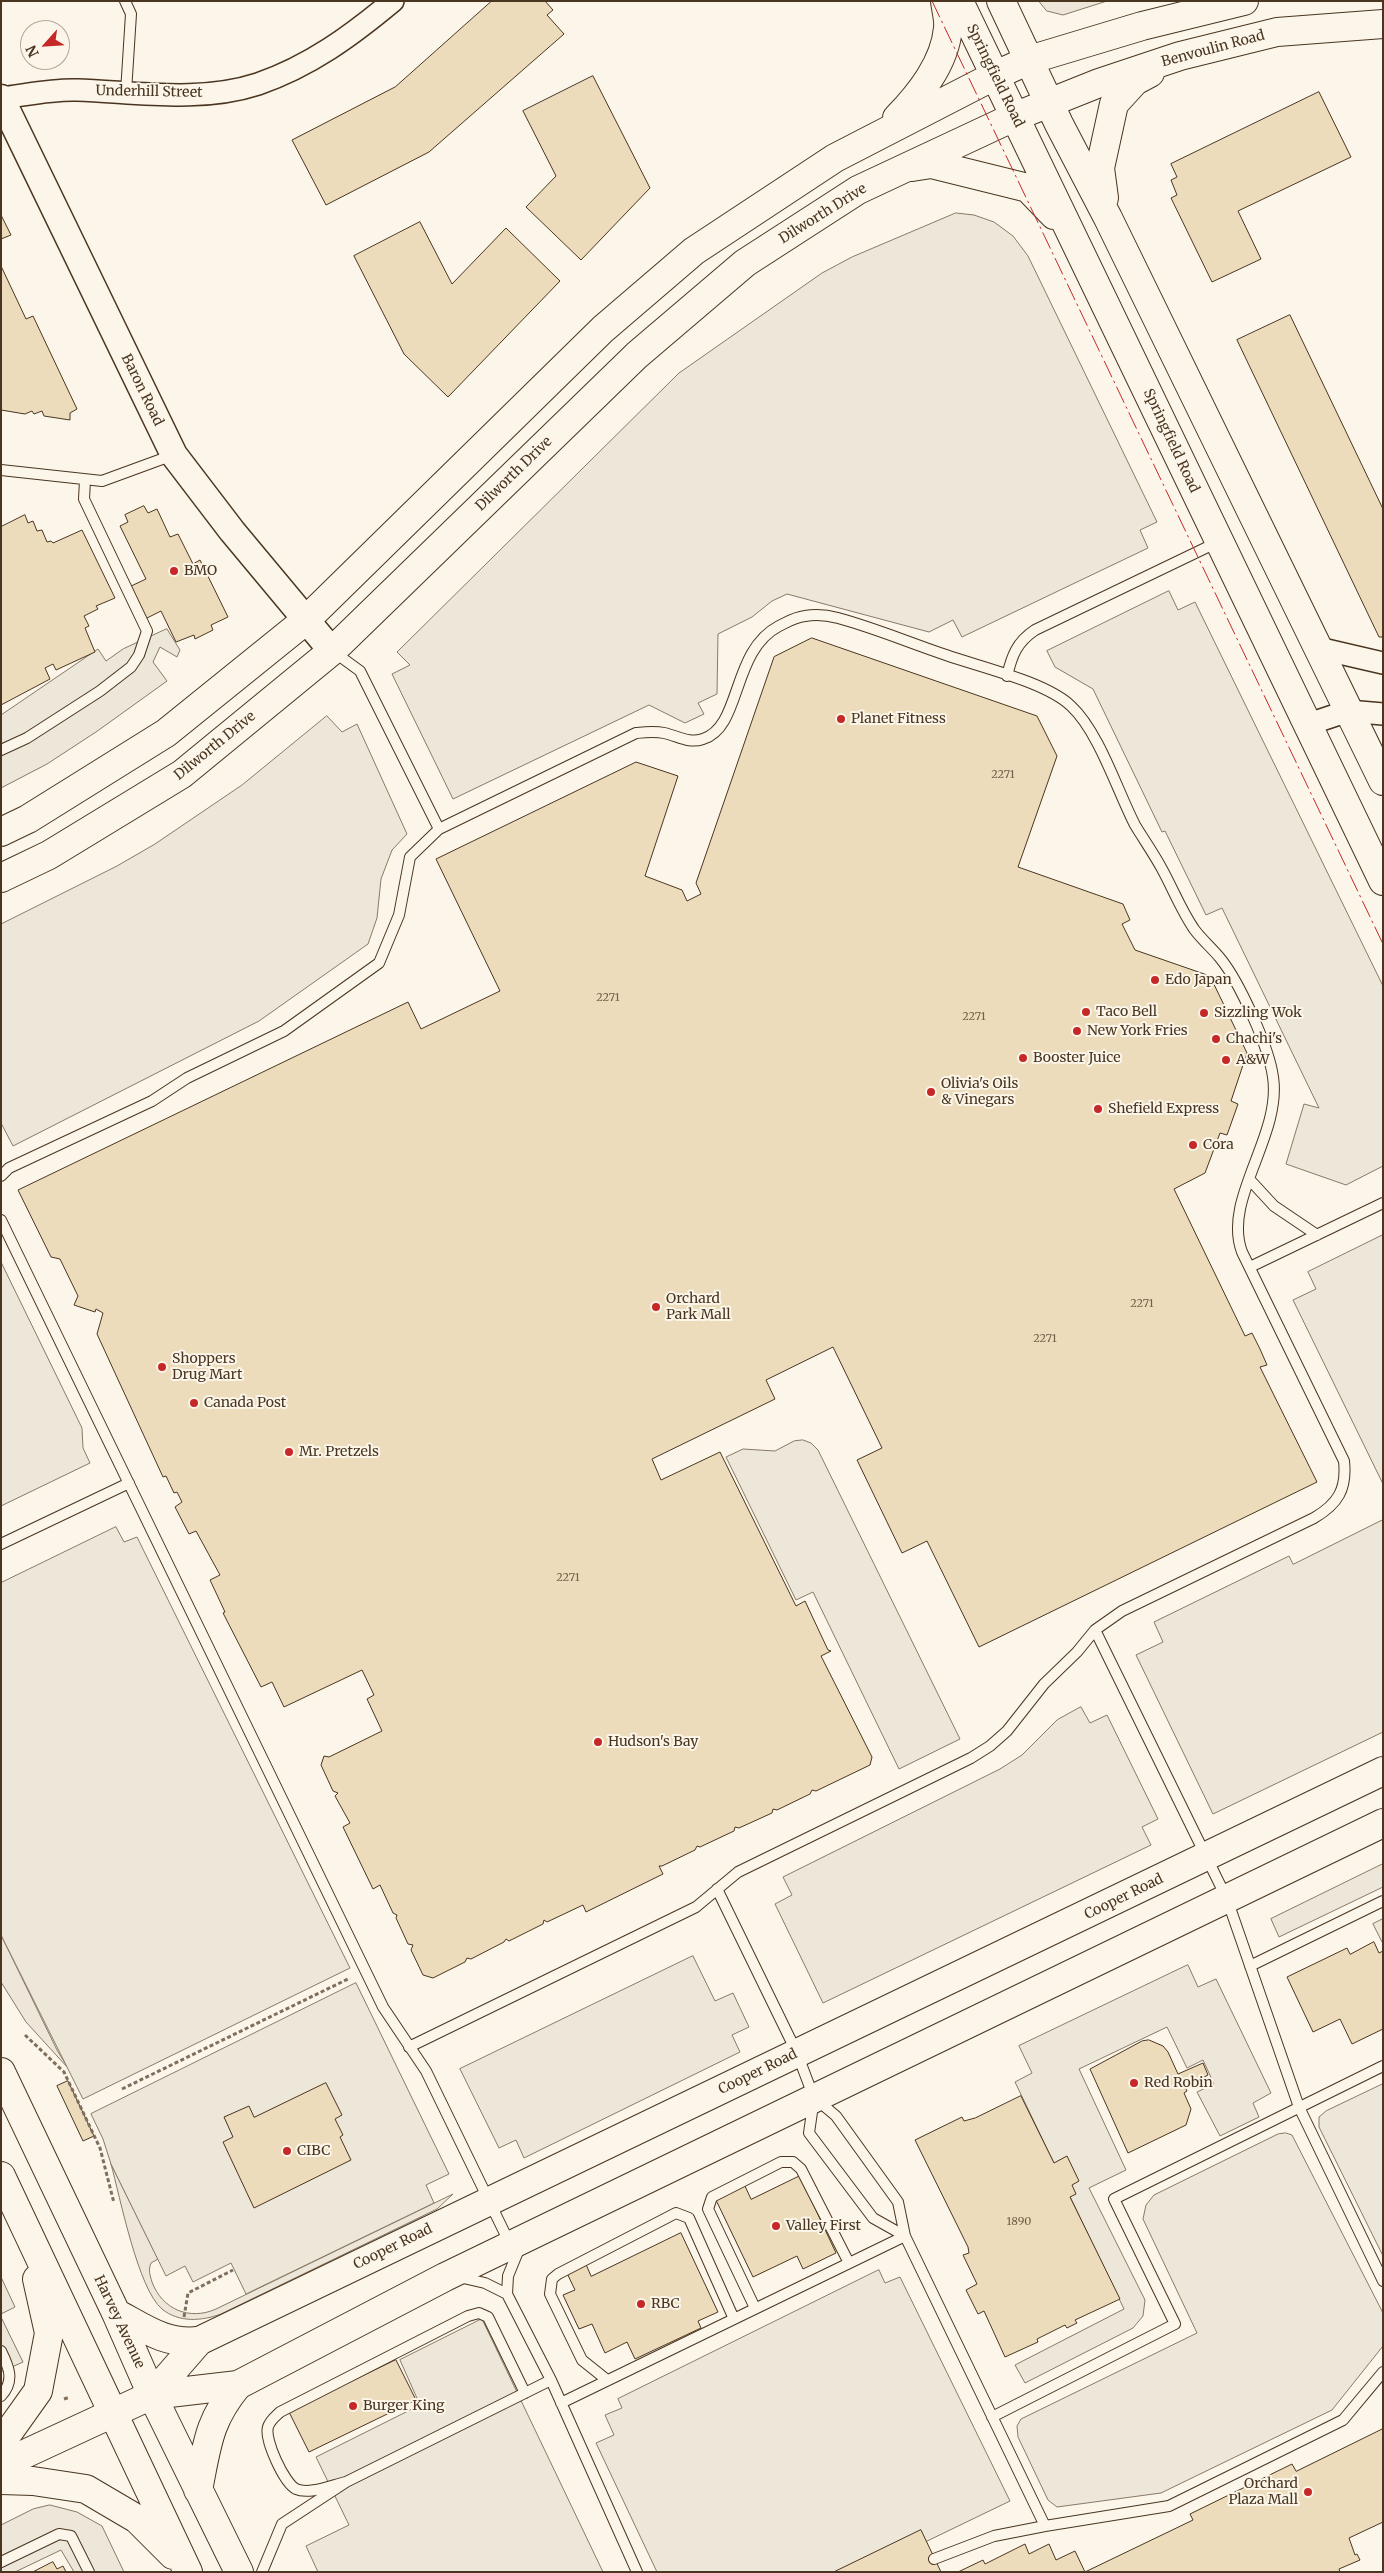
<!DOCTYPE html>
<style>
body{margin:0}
#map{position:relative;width:1384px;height:2573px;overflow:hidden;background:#fbf6e9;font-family:Merriweather,serif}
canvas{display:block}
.frame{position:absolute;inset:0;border:2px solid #4a3520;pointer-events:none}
.north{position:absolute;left:20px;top:20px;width:50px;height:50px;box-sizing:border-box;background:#fbf6e9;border:1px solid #b4a999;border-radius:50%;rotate:244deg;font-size:14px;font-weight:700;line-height:20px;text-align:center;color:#4a3520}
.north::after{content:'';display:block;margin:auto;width:18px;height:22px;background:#c62828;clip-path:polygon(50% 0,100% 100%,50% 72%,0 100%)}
</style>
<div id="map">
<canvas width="1384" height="2573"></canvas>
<div class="frame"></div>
<div class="north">N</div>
</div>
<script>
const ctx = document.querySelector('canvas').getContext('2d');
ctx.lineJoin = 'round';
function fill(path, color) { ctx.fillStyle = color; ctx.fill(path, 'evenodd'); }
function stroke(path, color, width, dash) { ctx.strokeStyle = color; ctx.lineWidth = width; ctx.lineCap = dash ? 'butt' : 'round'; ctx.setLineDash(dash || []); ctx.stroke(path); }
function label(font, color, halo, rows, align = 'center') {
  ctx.font = font + ' Merriweather,serif'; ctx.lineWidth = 4; ctx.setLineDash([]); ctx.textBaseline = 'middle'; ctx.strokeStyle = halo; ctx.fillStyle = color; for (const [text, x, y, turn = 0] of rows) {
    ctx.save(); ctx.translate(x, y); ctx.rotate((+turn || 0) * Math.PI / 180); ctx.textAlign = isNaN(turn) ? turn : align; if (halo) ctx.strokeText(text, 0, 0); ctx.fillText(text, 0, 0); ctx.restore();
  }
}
const green = new Path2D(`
 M 1039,1 L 1107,1 L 1063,15 L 1047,11 Z
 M 1,1935 L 57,2050 L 68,2068 L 26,2022 L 1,1982 Z
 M 111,2164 L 158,2259 L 151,2263 C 148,2270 150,2275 152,2282 C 162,2309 189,2321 216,2309 L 453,2194 L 437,2209 L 221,2314 C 202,2321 179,2323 162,2309 C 138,2289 120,2197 111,2164 Z`);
const parking = new Path2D(`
 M 956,213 L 974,215 L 994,222 L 1013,236 L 1028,256 L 1157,522 L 1140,530 L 1148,548 L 962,637 L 953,620 L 929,632 L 787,594 L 772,601 L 752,617 L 718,634 L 717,694 L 698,703 L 704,714 L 685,723 L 649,705 L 453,799 L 392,674 L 410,665 L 397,652 L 679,373 L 822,273 L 852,257 Z
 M 1169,591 L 1178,610 L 1195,602 L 1383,986 L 1383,1166 L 1346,1185 L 1286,1164 L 1304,1104 L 1319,1108 L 1222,908 L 1206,915 L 1165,831 L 1162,832 L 1093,689 L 1055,667 L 1047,651 Z
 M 167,629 L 180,650 L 177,657 L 160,647 L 153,662 L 167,681 L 96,732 L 47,764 L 1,788 L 1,715 L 98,649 L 106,661 L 123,649 Z
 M 327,716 L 342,732 L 357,724 L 407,834 L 392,850 L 381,879 L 377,918 L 368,944 L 259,1021 L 13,1146 L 1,1123 L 1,924 L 117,866 L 155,844 L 242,785 Z
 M 1383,1235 L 1383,1484 L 1293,1300 L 1316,1289 L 1308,1272 Z
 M 1,1262 L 82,1428 L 83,1448 L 90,1463 L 1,1506 Z
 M 803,1440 L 811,1443 L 818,1450 L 960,1739 L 899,1769 L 813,1592 L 796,1600 L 726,1457 L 743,1449 L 775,1451 L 794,1441 Z
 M 1383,1520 L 1383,1732 L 1213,1814 L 1136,1655 L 1163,1642 L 1154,1622 L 1289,1556 L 1293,1564 Z
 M 116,1527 L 124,1542 L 137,1537 L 350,1968 L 83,2099 L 1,1935 L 1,1583 Z
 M 1081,1707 L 1090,1723 L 1107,1715 L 1158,1819 L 1142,1827 L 1151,1845 L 823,2003 L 775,1904 L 792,1895 L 783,1877 L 1000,1769 L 1022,1755 L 1057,1720 Z
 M 1383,1864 L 1383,1887 L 1279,1937 L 1271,1919 Z
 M 1383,1919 L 1383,1941 L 1382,1942 L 1373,1924 Z
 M 693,1956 L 715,2001 L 733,1993 L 749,2027 L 732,2035 L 740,2052 L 524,2158 L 516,2140 L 499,2148 L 460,2069 Z
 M 1188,1965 L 1198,1987 L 1216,1979 L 1271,2093 L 1253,2103 L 1259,2117 L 1220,2136 L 1197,2092 L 1214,2084 L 1203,2060 L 1187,2068 L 1167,2027 L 1079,2069 L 1126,2170 L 1089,2188 L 1145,2300 L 1143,2316 L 1133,2328 L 1025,2383 L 1015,2365 L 1124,2309 L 1015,2082 L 1032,2073 L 1019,2046 Z
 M 356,1983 L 449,2174 L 426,2185 L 434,2203 L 246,2294 L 231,2263 L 193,2282 L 185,2266 L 166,2276 L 111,2164 L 103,2139 L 91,2114 Z
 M 1383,2084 L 1383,2256 L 1319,2127 L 1319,2117 L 1326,2111 Z
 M 1286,2133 L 1292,2135 L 1383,2313 L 1383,2346 L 1332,2410 L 1161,2493 L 1057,2507 L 1048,2500 L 1018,2437 L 1017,2426 L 1021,2419 L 1197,2333 L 1143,2219 L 1146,2205 L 1154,2195 L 1278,2134 Z
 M 879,2270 L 885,2283 L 900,2277 L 1010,2501 L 863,2572 L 657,2572 L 596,2443 L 614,2435 L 605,2415 L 622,2408 L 618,2399 Z
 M 1,2277 L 15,2307 L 1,2314 Z
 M 1,2317 L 23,2362 L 1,2372 Z
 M 482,2319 L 603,2572 L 318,2572 L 306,2546 L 349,2525 L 316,2457 L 420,2405 L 400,2360 Z
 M 50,2505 L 77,2512 L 102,2526 L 124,2572 L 74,2572 L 61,2550 L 15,2572 L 1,2572 L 1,2525 L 33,2509 Z`);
const building = new Path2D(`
 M 492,1 L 545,1 L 553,10 L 547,15 L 564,34 L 429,152 L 326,205 L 292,140 L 395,87 Z
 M 593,76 L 650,188 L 581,260 L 526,207 L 556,176 L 523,111 Z
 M 1319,92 L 1351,157 L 1238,211 L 1261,259 L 1212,282 L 1171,198 L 1177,195 L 1171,180 L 1177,177 L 1171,164 Z
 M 1,215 L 11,235 L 1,239 Z
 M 420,222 L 452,284 L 506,228 L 560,281 L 448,397 L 404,354 L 354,256 Z
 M 1,266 L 26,319 L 33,316 L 77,409 L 70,413 L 70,420 L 44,416 L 42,411 L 34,414 L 32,411 L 25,414 L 1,410 Z
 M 1290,315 L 1383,509 L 1383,637 L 1379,637 L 1237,340 Z
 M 144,506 L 148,513 L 157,509 L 170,537 L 178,534 L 193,564 L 200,560 L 228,617 L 211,625 L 213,630 L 195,639 L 194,635 L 176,642 L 161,611 L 145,619 L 129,587 L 146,579 L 120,526 L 128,522 L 125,515 Z
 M 25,515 L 28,523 L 33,521 L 37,531 L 42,530 L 47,542 L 51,541 L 53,543 L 82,530 L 115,598 L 96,606 L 98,609 L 84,616 L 89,626 L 85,628 L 95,652 L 56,670 L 53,664 L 45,668 L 50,679 L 1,705 L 1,527 Z
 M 812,638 L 1037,716 L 1057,756 L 1018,867 L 1123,904 L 1130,920 L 1122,924 L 1135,950 L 1210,976 L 1247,1053 L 1231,1101 L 1238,1104 L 1227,1135 L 1220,1133 L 1205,1173 L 1174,1189 L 1245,1336 L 1252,1333 L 1260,1349 L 1267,1365 L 1260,1367 L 1317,1482 L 979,1647 L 927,1541 L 902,1553 L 857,1460 L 882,1448 L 833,1347 L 766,1380 L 775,1399 L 652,1459 L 661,1480 L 720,1452 L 796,1606 L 805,1601 L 828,1650 L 831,1651 L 821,1656 L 872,1757 L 870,1765 L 816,1791 L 812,1790 L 810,1794 L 777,1810 L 773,1809 L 772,1813 L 739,1828 L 735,1827 L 734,1831 L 700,1847 L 697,1846 L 695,1850 L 662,1866 L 659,1866 L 663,1874 L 586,1912 L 583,1905 L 547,1922 L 544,1920 L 543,1924 L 509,1941 L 506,1939 L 504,1942 L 471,1959 L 467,1958 L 465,1962 L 433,1978 L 423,1975 L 411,1950 L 413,1945 L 408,1944 L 396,1918 L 397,1915 L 393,1913 L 380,1885 L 373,1889 L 343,1827 L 350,1823 L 335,1796 L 338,1793 L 333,1791 L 321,1765 L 324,1756 L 329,1757 L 382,1731 L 367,1699 L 374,1695 L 362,1670 L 284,1707 L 272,1682 L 261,1687 L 223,1613 L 225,1612 L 210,1580 L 220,1575 L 196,1531 L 189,1534 L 175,1507 L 182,1502 L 177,1492 L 174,1493 L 166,1476 L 163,1477 L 97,1334 L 103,1313 L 96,1309 L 95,1312 L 74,1305 L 78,1296 L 60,1259 L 51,1257 L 18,1190 L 408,1002 L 421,1029 L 500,991 L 436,859 L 636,762 L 678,776 L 645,876 L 682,890 L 687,901 L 701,894 L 696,883 L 774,657 Z
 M 1374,1942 L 1379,1953 L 1383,1951 L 1383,2029 L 1352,2044 L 1340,2019 L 1313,2032 L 1287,1977 L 1347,1948 L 1350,1954 Z
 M 1149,2040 L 1163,2046 L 1168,2052 L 1178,2074 L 1203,2063 L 1208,2075 L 1185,2087 L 1187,2091 L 1184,2093 L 1191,2109 L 1186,2125 L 1128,2153 L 1090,2069 L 1142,2041 Z
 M 68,2081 L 94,2136 L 83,2141 L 57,2086 Z
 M 326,2083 L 342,2115 L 335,2119 L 343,2135 L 340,2137 L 351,2160 L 254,2208 L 223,2142 L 233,2137 L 224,2117 L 249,2106 L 254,2117 Z
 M 1021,2096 L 1054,2163 L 1067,2156 L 1079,2181 L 1072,2185 L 1076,2194 L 1070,2197 L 1120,2299 L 1075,2320 L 1077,2323 L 1067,2328 L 1065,2325 L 1037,2339 L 1038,2342 L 1005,2357 L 984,2311 L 978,2314 L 966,2290 L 977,2284 L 963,2255 L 969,2253 L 968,2247 L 915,2140 L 962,2117 L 964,2121 L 975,2118 Z
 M 800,2176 L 836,2253 L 803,2269 L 797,2256 L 753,2277 L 715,2198 L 744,2184 L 751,2199 Z
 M 681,2233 L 718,2312 L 698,2321 L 701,2328 L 635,2359 L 627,2342 L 605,2353 L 592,2324 L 579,2329 L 563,2295 L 575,2290 L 566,2271 L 585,2262 L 591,2276 Z
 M 396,2360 L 416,2400 L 309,2452 L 289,2412 Z
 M 1383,2429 L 1383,2522 L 1349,2538 L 1355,2555 L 1357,2554 L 1360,2560 L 1339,2569 L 1340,2572 L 958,2572 L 983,2560 L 985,2564 L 1025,2544 L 1029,2554 L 1049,2544 L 1056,2560 L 1075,2551 L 1085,2572 L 1193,2520 L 1190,2514 L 1292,2464 L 1296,2471 Z
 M 921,2530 L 941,2572 L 834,2572 Z
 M 53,2562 L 57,2569 L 63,2566 L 66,2572 L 33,2572 Z`);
const path = new Path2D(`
 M 25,2035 L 64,2072 L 100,2148 L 114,2203
 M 122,2089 L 350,1978
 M 184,2317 L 188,2293 L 233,2270
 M 64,2399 L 70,2397`);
const service = new Path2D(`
 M 125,1 L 131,14 L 126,92
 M 1,470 L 102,481 L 173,455
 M 334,652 L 360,671 L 439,829
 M 1007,676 C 1012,655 1017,642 1035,630 L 1218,542
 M 1,750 L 27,738 L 100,691 L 131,667 L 139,655 L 147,631 L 84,499 L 85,480
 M 1,1176 L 9,1168 L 152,1101 L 187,1078 L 284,1031 L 379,963 L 399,915 L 410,857 L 439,829 L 636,733 C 646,732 655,731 664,733 C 678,736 689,744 703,739 C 742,727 731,651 779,626 C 787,622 795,617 805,616 C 816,614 827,615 838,618 C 875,628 910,643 946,655 C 980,667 1046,682 1071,706 C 1099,732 1117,790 1135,825 C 1144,840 1154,854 1162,869 C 1173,889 1181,910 1194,929 C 1202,940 1212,948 1220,958 C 1239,981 1269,1047 1273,1077 C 1282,1136 1222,1199 1242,1252 L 1344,1461 C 1347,1489 1338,1504 1314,1518 L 1122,1611 L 1095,1630 L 1077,1652 L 1044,1684 L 1007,1731 L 990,1746 L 971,1758 L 738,1872 L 696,1907 L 409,2047
 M 1250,1180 L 1274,1206 L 1317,1235
 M 1,1220 L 383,2007 L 426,2071 L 510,2244
 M 1250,1267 L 1383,1203
 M 1,1544 L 129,1483
 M 1095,1630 L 1227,1899 L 1299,2107 L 1383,2281
 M 717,1889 L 797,2053 L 814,2098 L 809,2133 L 873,2218 L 905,2236
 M 1250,1966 L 1383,1901
 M 817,2100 L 836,2116 L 898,2202 L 905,2236 L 1045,2526 L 994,2536 L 934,2559
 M 519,2249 L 508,2276 L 507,2294 L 551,2380 L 637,2572
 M 459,2277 L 485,2283 L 507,2294
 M 755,2308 L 708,2209 L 712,2197 L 781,2162 L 793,2162 L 801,2169 L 849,2263
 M 1,2351 C 9,2367 15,2381 1,2396
 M 607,2380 L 582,2360 L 550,2294 L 552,2279 L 558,2274 L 676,2213 L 689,2218 L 734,2319
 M 561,2403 L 905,2236
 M 992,2417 L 1175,2324 L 1114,2199 L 1383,2066
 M 346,2482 C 332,2485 309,2495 296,2489 C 284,2483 264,2439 268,2427 C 270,2420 276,2416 280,2412 L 468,2316 L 479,2313 L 488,2317 L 525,2393
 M 1045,2526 L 1169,2506 L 1343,2420 L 1383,2372
 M 1,2562 L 59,2534 L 71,2536 L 89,2572
 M 262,2572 L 282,2524 L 346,2482 L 551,2380`);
const minor = new Path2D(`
 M 1,98 C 26,95 52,89 77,90 C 136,92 200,103 258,84 C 310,66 351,36 393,1
 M 1318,648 L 1383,663
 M 1306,725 L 1348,711 L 1383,714`);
const tertiary = new Path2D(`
 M 1,98 L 174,455 L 232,531 L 332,651`);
const secondary = new Path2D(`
 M 959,1 L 1383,881
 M 1001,1 L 1059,124 L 1108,218 L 1383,781
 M 897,118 C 920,94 945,63 948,28 C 949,20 946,10 945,1
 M 912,167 L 931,164 L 1028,188 L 1054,215
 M 1104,198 L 1100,168 L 1114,104 L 1135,81 L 1150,73
 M 1,832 L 28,819 L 166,733 L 306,620 L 603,329 L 694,251 L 835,158 L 994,76 L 1029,60 L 1142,26 L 1244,1
 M 1,878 L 49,855 L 182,774 L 332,651 L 637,355 L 745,263 L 858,190 L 1014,117 L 1099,83 L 1180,56 L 1277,32 L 1383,24
 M 152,2395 L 199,2341 L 1383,1771
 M 1,2465 L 152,2395 L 238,2385 L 445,2277 L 1383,1823`);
const trunk = new Path2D(`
 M 1,2072 L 116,2313 L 152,2395 L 239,2572
 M 1,2176 L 188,2572
 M 116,2313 C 144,2328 166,2345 199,2341
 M 1,2443 L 38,2391 L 49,2333 L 37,2279
 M 1,2480 L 33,2481 L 86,2489 L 137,2519 L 173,2555
 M 198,2490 C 207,2446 208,2421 238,2385`);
const power = new Path2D(`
 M 932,1 L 1383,944`);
const markers = [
 [174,571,5,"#c62828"],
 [841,719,5,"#c62828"],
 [1155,980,5,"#c62828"],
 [1086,1012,5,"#c62828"],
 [1204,1013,5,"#c62828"],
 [1077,1031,5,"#c62828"],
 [1216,1039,5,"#c62828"],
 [1023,1058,5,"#c62828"],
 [1226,1060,5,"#c62828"],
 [931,1092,5,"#c62828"],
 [1098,1109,5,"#c62828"],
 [1193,1145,5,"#c62828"],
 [656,1307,5,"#c62828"],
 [162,1367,5,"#c62828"],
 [194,1403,5,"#c62828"],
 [289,1452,5,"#c62828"],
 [598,1742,5,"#c62828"],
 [1134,2083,5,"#c62828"],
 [287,2151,5,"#c62828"],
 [776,2226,5,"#c62828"],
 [641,2304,5,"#c62828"],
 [353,2406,5,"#c62828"],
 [1308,2492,5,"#c62828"]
];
const numberNames = [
 ["2271",1003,775],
 ["2271",608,998],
 ["2271",974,1017],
 ["2271",1142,1304],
 ["2271",1045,1339],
 ["2271",568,1578],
 ["1890",1019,2222]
];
const streetNames = [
 ["Benvoulin Road",1213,49,-15],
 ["Springfield Road",995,76,64],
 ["Underhill Street",149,92,1],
 ["Dilworth Drive",823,214,-32],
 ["Baron Road",142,390,64],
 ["Springfield Road",1171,441,65],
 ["Dilworth Drive",514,474,-44],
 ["Dilworth Drive",215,746,-39],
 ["Cooper Road",1124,1897,-26],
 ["Cooper Road",758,2072,-26],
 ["Cooper Road",393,2247,-26],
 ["Harvey Avenue",119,2322,65]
];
const poiNames = [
 ["BMO",184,571],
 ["Planet Fitness",851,719],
 ["Edo Japan",1165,980],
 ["Taco Bell",1096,1012],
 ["Sizzling Wok",1214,1013],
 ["New York Fries",1087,1031],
 ["Chachi's",1226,1039],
 ["Booster Juice",1033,1058],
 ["A&W",1236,1060],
 ["Olivia's Oils",941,1084],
 ["& Vinegars",941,1100],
 ["Shefield Express",1108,1109],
 ["Cora",1203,1145],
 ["Orchard",666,1299],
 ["Park Mall",666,1315],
 ["Shoppers",172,1359],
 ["Drug Mart",172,1375],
 ["Canada Post",204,1403],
 ["Mr. Pretzels",299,1452],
 ["Hudson's Bay",608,1742],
 ["Red Robin",1144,2083],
 ["CIBC",297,2151],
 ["Valley First",786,2226],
 ["RBC",651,2304],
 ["Burger King",363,2406],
 ["Orchard",1298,2484,"right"],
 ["Plaza Mall",1298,2500,"right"]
];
fill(green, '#ede6d9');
stroke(green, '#887966', 1);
fill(parking, '#ede7d9');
stroke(parking, '#887966', 1);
fill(building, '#ecdcbc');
stroke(building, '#4a3520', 1);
stroke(service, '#4a3520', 12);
stroke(minor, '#4a3520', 24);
stroke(tertiary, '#4a3520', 29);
stroke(secondary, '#4a3520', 30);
stroke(trunk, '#4a3520', 30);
stroke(path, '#7f6f5c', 3, [4, 2.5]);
stroke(service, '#fbf6e9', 10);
stroke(minor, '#fbf6e9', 21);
stroke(tertiary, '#fbf6e9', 26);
stroke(secondary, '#fbf6e9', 28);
stroke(trunk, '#fbf6e9', 28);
stroke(power, '#c62828', 1, [18, 4, 2.5, 4]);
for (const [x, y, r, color] of markers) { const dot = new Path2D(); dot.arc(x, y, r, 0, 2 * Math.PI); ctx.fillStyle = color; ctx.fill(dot); stroke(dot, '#fbf6e9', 2); }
label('11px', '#725f47', null, numberNames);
label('14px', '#4a3520', '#fbf6e9', streetNames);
label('14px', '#4a3520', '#fbf6e9', poiNames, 'left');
</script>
